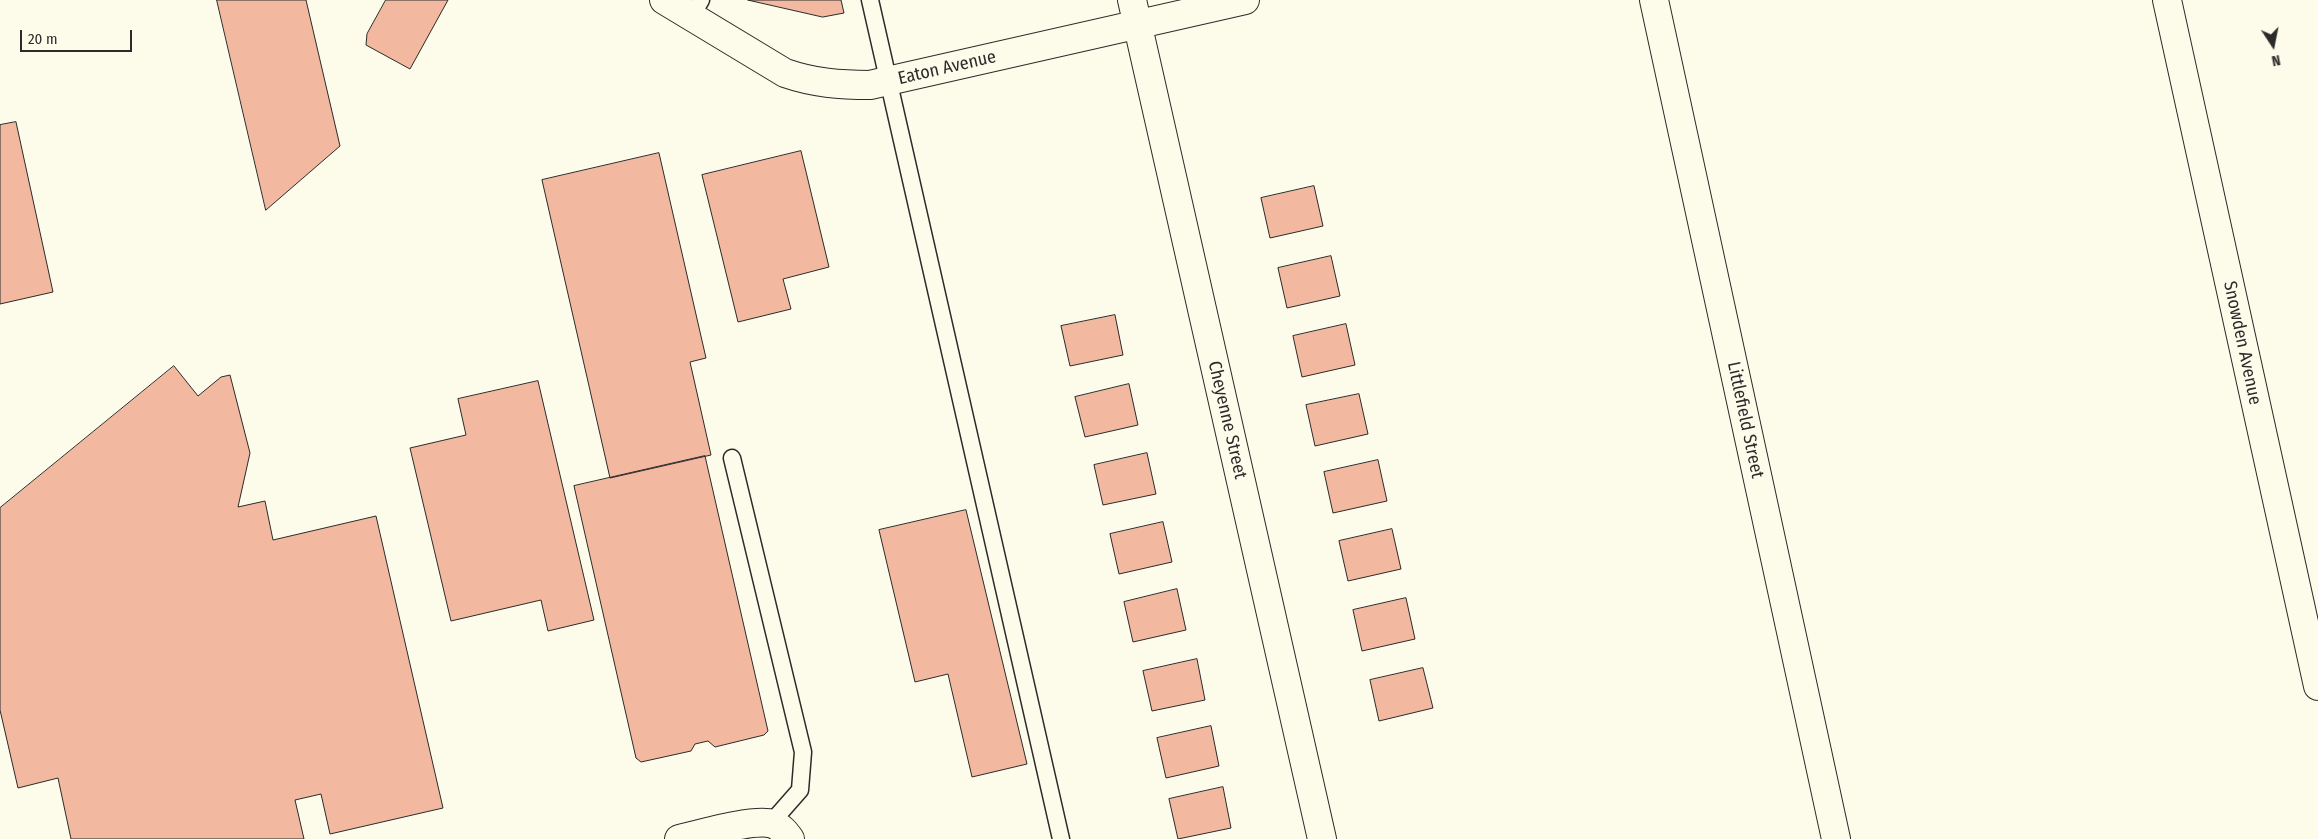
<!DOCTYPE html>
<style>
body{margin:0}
#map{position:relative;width:2318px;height:839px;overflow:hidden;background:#fdfbea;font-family:"Fira Sans Condensed",sans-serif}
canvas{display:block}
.north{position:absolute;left:2248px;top:20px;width:50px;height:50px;-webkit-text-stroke:4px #fdfbea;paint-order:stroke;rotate:169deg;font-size:14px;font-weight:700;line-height:20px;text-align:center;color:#2b2b2b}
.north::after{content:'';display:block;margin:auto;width:18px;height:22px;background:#2b2b2b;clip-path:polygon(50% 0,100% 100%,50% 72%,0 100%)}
.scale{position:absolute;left:20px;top:30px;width:112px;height:22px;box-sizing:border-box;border:2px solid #2b2b2b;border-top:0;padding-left:6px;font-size:15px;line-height:18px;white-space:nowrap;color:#2b2b2b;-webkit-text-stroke:4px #fdfbea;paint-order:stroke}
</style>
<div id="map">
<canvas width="2318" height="839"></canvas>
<div class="north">N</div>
<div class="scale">20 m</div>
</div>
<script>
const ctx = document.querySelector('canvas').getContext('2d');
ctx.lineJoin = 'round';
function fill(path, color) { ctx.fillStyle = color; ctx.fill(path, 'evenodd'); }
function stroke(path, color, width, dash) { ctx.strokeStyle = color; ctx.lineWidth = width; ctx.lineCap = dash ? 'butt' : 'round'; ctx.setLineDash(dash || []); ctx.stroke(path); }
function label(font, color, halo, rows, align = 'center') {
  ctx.font = font + ' "Fira Sans Condensed",sans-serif'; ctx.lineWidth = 4; ctx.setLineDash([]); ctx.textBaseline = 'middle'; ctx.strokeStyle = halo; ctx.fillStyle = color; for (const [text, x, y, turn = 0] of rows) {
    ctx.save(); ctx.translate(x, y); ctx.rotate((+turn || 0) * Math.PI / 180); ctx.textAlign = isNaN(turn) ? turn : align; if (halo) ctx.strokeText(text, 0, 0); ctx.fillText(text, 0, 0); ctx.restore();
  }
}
const building = new Path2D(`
 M 217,0 L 306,0 L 340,146 L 266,210 Z
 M 386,0 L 448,0 L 410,69 L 366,45 L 367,34 Z
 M 748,0 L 841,0 L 844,13 L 823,17 Z
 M 16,122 L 53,292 L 0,304 L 0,125 Z
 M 801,151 L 829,267 L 783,279 L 791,309 L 738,322 L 702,175 Z
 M 659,153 L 706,358 L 690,362 L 711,455 L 610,478 L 542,180 Z
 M 1314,186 L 1323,226 L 1270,238 L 1261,198 Z
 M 1331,256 L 1340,296 L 1287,308 L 1278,268 Z
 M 1115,315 L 1123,355 L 1070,366 L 1061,326 Z
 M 1346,324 L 1355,365 L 1302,377 L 1293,336 Z
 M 174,366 L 198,396 L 221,377 L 230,375 L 250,453 L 238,507 L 265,501 L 273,540 L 376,516 L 443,808 L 330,834 L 321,794 L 295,800 L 304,839 L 71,839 L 58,778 L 18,788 L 0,710 L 0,508 Z
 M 538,381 L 594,620 L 548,631 L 541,600 L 451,621 L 410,448 L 466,435 L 458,399 Z
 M 1129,384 L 1138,425 L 1085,437 L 1075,397 Z
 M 1359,394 L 1368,434 L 1315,446 L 1306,405 Z
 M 1147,453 L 1156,494 L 1103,505 L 1094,465 Z
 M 705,456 L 768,731 L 764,735 L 715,747 L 708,741 L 695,744 L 691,751 L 641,762 L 636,758 L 574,486 Z
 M 1378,460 L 1387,501 L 1333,513 L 1324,472 Z
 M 966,510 L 1027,764 L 972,777 L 948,674 L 915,682 L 879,530 Z
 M 1163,522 L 1172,562 L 1119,574 L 1110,534 Z
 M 1392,529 L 1401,569 L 1348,581 L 1339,541 Z
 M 1177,589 L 1186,630 L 1133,642 L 1124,602 Z
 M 1406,598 L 1415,639 L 1362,651 L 1353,610 Z
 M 1197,659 L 1205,700 L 1152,711 L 1143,671 Z
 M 1423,668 L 1433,708 L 1379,721 L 1370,680 Z
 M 1211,726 L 1219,766 L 1166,778 L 1157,738 Z
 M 1223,787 L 1231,828 L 1178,839 L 1169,799 Z`);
const service = new Path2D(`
 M 870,0 L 1061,839
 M 691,17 L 701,0
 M 732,458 L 803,752 L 800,790 L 771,823`);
const minor = new Path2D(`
 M 664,0 L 785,73 C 814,83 840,85 870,85 L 1245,0
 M 1132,0 L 1322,839
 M 1654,0 L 1836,839
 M 2167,0 L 2318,686
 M 679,839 C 700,834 755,818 773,824 C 781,827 785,832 790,839`);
const streetNames = [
 ["Eaton Avenue",947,68,-13],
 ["Snowden Avenue",2242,343,78],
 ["Cheyenne Street",1227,420,77],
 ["Littlefield Street",1745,420,78]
];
fill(building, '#f2b8a0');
stroke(building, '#2b2b2b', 1);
stroke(service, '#2b2b2b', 19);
stroke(minor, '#2b2b2b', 30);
stroke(service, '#fdfbea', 16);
stroke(minor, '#fdfbea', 28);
label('18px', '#2b2b2b', '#fdfbea', streetNames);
</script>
